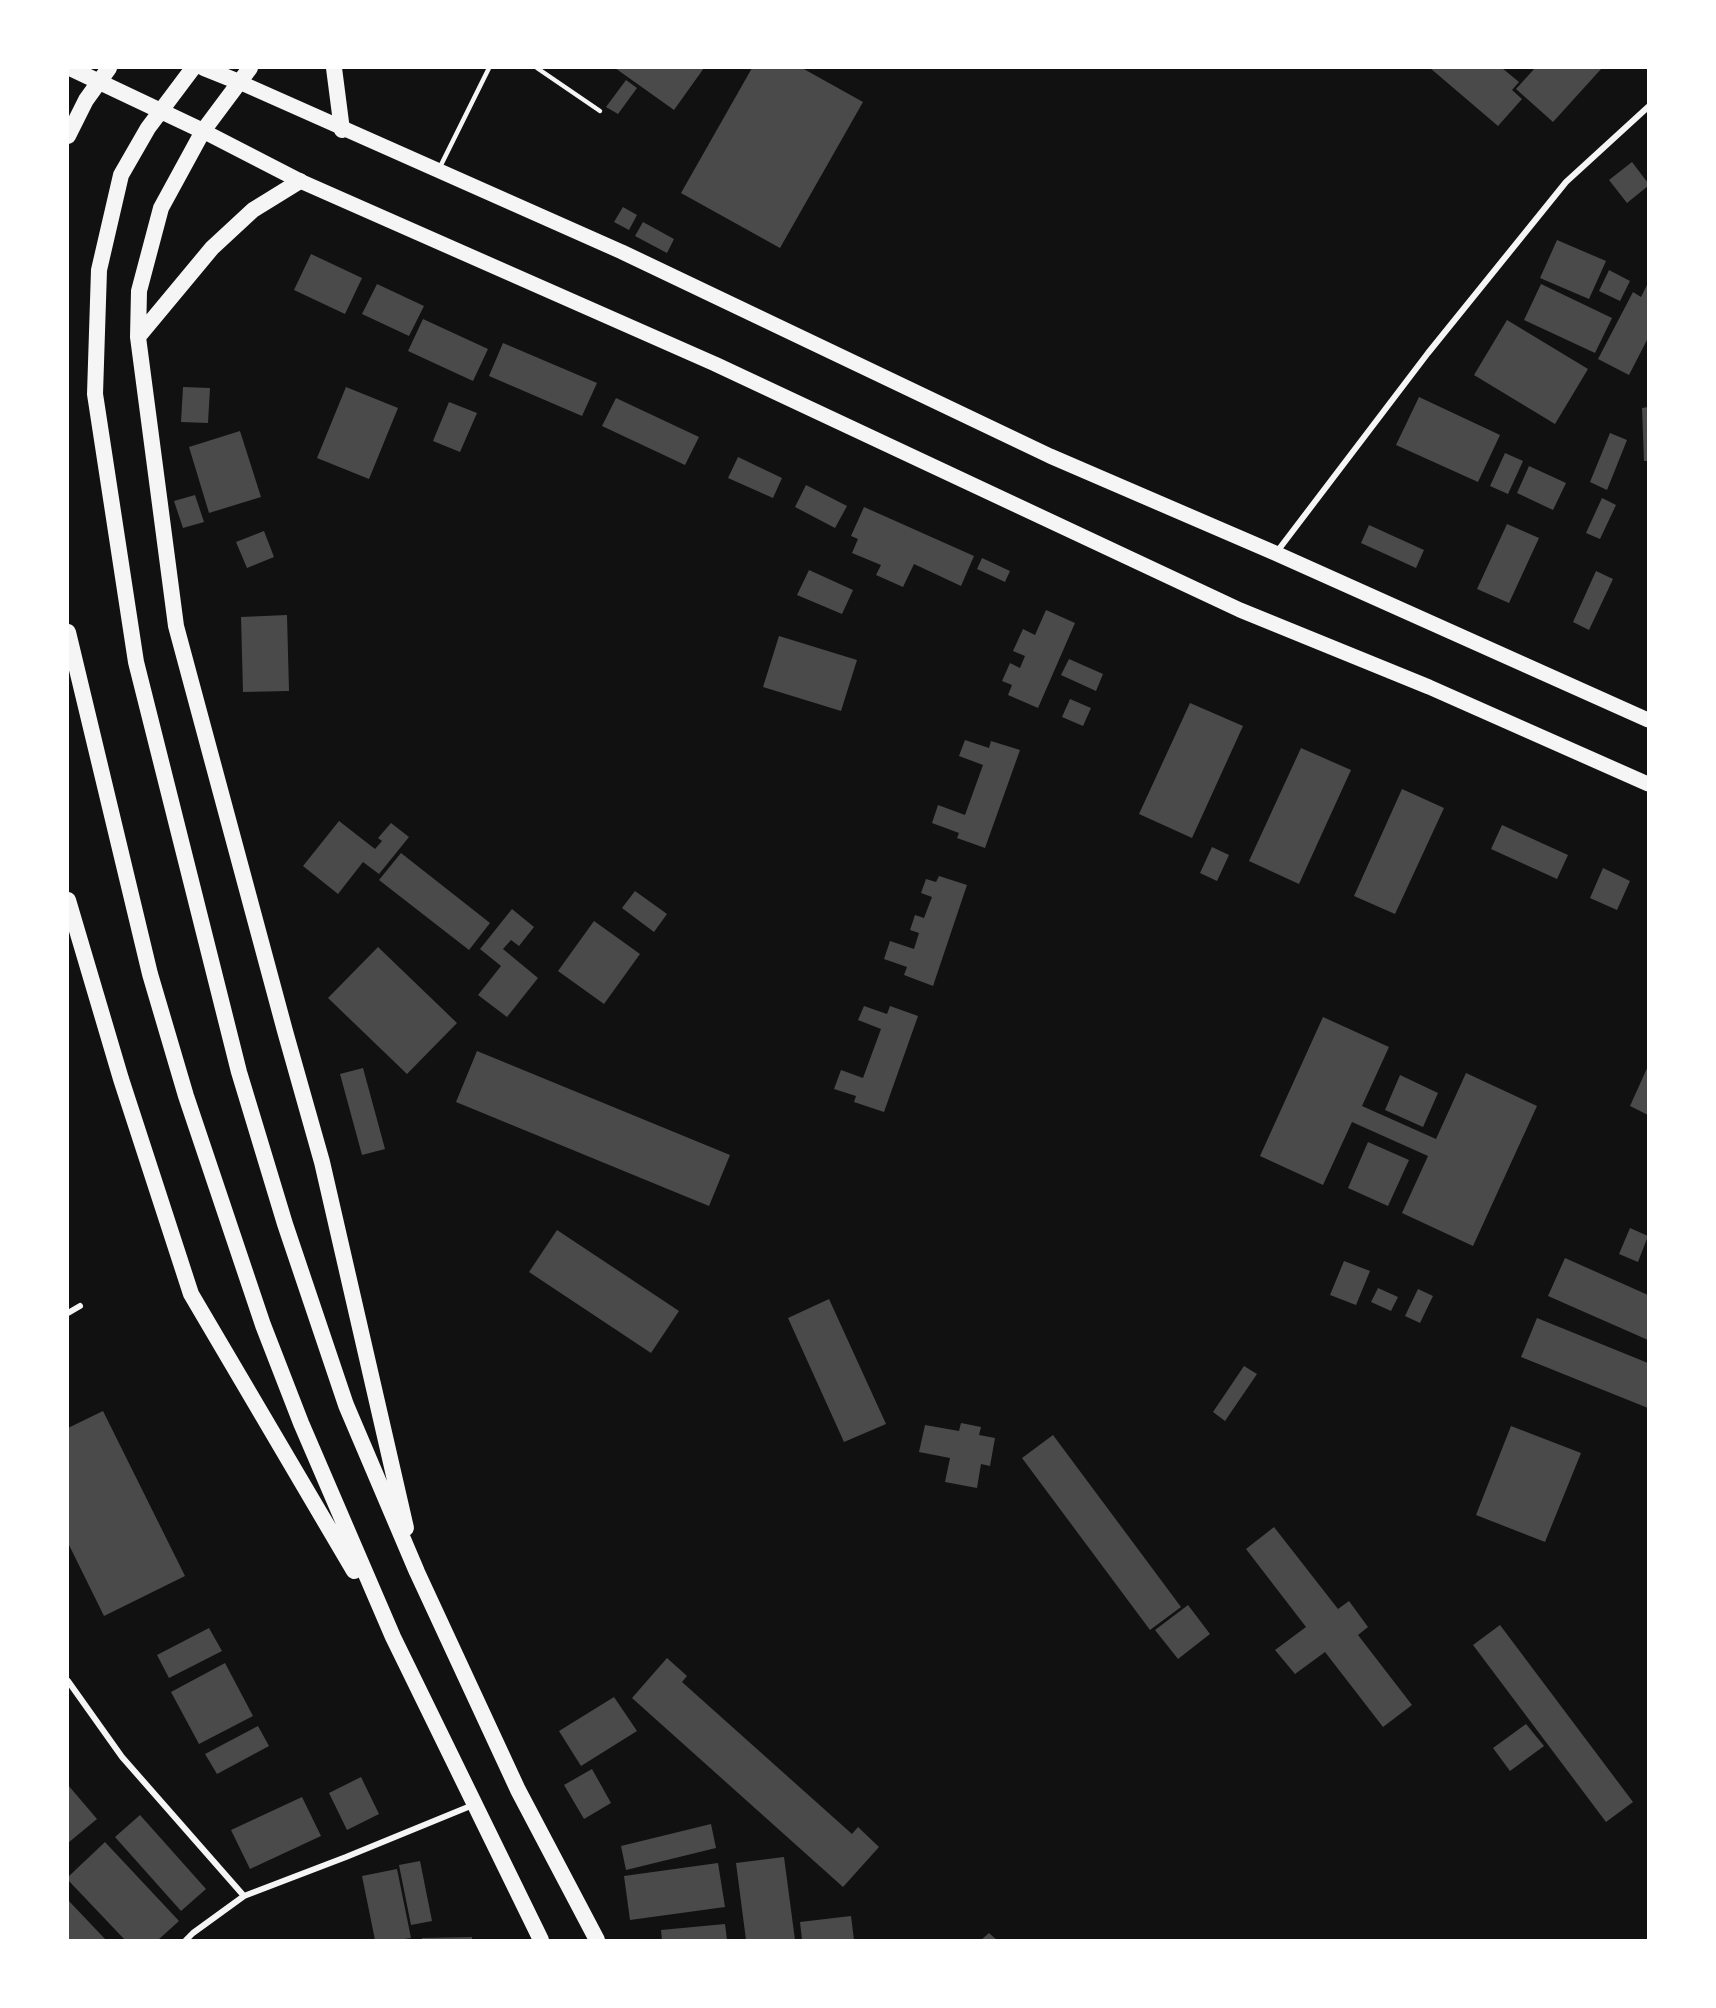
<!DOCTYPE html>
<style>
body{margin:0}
#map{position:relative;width:1716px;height:2008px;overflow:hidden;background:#111;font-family:"Archivo Narrow",sans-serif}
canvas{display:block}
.frame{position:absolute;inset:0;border:69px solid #fff;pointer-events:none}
</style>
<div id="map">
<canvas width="1716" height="2008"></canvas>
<div class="frame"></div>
</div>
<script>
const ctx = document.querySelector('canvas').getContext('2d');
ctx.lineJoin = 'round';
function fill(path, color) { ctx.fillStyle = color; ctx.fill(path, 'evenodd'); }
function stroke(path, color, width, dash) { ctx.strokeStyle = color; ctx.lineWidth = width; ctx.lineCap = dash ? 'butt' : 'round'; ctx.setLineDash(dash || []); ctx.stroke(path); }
const building = new Path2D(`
 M 615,68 L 704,68 L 674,110 Z
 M 752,68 L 802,68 L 863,102 L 780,248 L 681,193 Z
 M 1430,68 L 1502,68 L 1519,82 L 1512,90 L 1522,99 L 1498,126 Z
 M 1535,68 L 1602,68 L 1553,122 L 1516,89 Z
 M 626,80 L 637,88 L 618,114 L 606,107 Z
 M 1632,162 L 1648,183 L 1648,186 L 1627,203 L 1609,180 Z
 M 623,207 L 637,215 L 629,230 L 614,222 Z
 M 643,222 L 674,239 L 667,253 L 635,236 Z
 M 1557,240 L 1606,261 L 1589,299 L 1540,278 Z
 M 311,254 L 362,278 L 345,314 L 294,290 Z
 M 1609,270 L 1630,281 L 1620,301 L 1599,291 Z
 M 1648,283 L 1648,341 L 1647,340 L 1629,375 L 1598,359 L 1633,292 L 1641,297 Z
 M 377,284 L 424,306 L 409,336 L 362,314 Z
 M 1541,284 L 1612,318 L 1595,353 L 1524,320 Z
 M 423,319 L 488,349 L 473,381 L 408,351 Z
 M 1507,320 L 1588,369 L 1555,424 L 1474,375 Z
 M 503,343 L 597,383 L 582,416 L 489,376 Z
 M 183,387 L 210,388 L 208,423 L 181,422 Z
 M 346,387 L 398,408 L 369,479 L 317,458 Z
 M 1419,397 L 1500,435 L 1478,482 L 1396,445 Z
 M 616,398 L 699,437 L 685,465 L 602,426 Z
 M 449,402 L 477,413 L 460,452 L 433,441 Z
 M 1648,407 L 1648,461 L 1644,461 L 1642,408 Z
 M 240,431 L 261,497 L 209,513 L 189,447 Z
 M 1610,433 L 1627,440 L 1607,490 L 1590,482 Z
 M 1505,453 L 1523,461 L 1508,494 L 1490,486 Z
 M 738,457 L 782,478 L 773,498 L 728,478 Z
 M 1529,466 L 1566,483 L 1553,510 L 1517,493 Z
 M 806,485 L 847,506 L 835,528 L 795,507 Z
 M 195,495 L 204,522 L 183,528 L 174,501 Z
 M 1602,498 L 1616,505 L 1600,539 L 1586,533 Z
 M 864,507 L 974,556 L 961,586 L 914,564 L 903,587 L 876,575 L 881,565 L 852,553 L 858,539 L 851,536 Z
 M 1507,524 L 1539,538 L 1509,603 L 1477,589 Z
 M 1369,525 L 1424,550 L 1416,568 L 1361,543 Z
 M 264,531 L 274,557 L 247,568 L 236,542 Z
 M 982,558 L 1010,571 L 1005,582 L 977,569 Z
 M 809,570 L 853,590 L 842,614 L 797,595 Z
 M 1596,571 L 1613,579 L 1589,630 L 1573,622 Z
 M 1046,610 L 1075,623 L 1038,708 L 1008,695 L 1012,685 L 1002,681 L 1010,663 L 1020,668 L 1025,656 L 1013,651 L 1023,629 L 1035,635 Z
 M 287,615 L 289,691 L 243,692 L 241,617 Z
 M 779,636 L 857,660 L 841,711 L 763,687 Z
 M 1069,659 L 1103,674 L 1096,691 L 1061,675 Z
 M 1070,699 L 1091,708 L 1083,726 L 1062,717 Z
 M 1190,703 L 1243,726 L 1192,838 L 1139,814 Z
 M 965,740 L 989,748 L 991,741 L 1020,750 L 985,848 L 957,838 L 959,833 L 932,823 L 938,805 L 965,815 L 983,765 L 959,756 Z
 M 1301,748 L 1351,770 L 1299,884 L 1249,861 Z
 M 1402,789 L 1444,808 L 1395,914 L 1354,896 Z
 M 339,821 L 375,849 L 382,841 L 378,838 L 391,823 L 409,837 L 379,874 L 363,862 L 338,894 L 303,866 Z
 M 1502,825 L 1568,855 L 1557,879 L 1491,849 Z
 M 1212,847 L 1229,855 L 1217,881 L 1200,873 Z
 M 401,853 L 490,923 L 469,950 L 379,880 Z
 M 1603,868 L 1630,881 L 1617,910 L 1590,898 Z
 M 939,876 L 967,885 L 933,986 L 904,975 L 907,967 L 884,959 L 890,941 L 914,949 L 919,933 L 910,930 L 915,915 L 924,918 L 932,897 L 921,893 L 926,879 L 936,882 Z
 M 635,891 L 667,914 L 654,932 L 622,908 Z
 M 512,909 L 534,927 L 519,946 L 511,940 L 503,949 L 538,978 L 507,1017 L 478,995 L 501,966 L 480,949 Z
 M 594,921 L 640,954 L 604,1004 L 558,971 Z
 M 378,947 L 457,1023 L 407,1074 L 328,998 Z
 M 864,1006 L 887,1014 L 890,1006 L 918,1016 L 884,1112 L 854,1102 L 856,1096 L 834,1089 L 841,1070 L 863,1078 L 881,1029 L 858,1020 Z
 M 1323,1017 L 1389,1047 L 1362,1106 L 1436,1139 L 1466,1073 L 1537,1106 L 1473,1246 L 1402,1213 L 1428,1156 L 1352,1122 L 1323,1185 L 1260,1156 Z
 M 477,1051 L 730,1155 L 709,1206 L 456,1102 Z
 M 1648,1066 L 1648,1115 L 1630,1106 Z
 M 363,1068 L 385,1149 L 362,1155 L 340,1074 Z
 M 1400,1075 L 1438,1093 L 1423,1127 L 1385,1110 Z
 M 1368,1142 L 1409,1160 L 1388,1206 L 1348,1188 Z
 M 1630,1228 L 1648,1236 L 1638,1262 L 1619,1254 Z
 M 557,1230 L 679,1311 L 651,1353 L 529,1272 Z
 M 1565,1258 L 1648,1295 L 1648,1340 L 1548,1296 Z
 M 1344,1261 L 1370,1271 L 1356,1305 L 1330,1295 Z
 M 1378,1288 L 1398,1297 L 1391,1311 L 1371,1302 Z
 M 1418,1289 L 1433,1296 L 1420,1323 L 1405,1316 Z
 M 829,1299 L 886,1424 L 844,1442 L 788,1318 Z
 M 1537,1318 L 1648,1363 L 1648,1408 L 1521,1357 Z
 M 1244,1366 L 1257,1374 L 1225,1421 L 1213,1412 Z
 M 103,1411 L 185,1576 L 104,1616 L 68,1543 L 68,1428 Z
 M 961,1423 L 981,1427 L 979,1435 L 995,1438 L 990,1466 L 981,1464 L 977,1488 L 945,1482 L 950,1458 L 919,1452 L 925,1425 L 959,1431 Z
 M 1511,1426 L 1581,1453 L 1545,1542 L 1476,1515 Z
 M 1053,1435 L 1181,1607 L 1150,1630 L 1022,1458 Z
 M 1274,1527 L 1338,1609 L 1349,1601 L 1368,1627 L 1358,1635 L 1412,1705 L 1383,1727 L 1325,1652 L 1295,1674 L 1275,1650 L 1306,1627 L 1246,1549 Z
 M 1188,1605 L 1210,1634 L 1178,1659 L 1155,1630 Z
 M 1500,1625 L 1633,1802 L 1606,1822 L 1473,1645 Z
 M 209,1628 L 222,1651 L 169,1678 L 157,1655 Z
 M 667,1658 L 687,1676 L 682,1682 L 852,1834 L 858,1827 L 879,1847 L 843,1887 L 632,1698 Z
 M 225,1663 L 253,1716 L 199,1744 L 171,1692 Z
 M 614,1697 L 637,1731 L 581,1766 L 559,1731 Z
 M 1526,1724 L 1544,1746 L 1510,1771 L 1493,1748 Z
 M 258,1726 L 269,1746 L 217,1774 L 205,1754 Z
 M 592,1769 L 611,1803 L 584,1819 L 564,1785 Z
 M 361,1777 L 379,1814 L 347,1830 L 329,1793 Z
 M 68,1785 L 97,1819 L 68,1843 Z
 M 302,1797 L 321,1836 L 250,1869 L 231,1830 Z
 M 140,1815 L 206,1889 L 181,1911 L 115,1837 Z
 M 711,1824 L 716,1848 L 626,1870 L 621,1846 Z
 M 105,1842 L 179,1921 L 158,1940 L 125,1940 L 68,1880 L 68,1877 Z
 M 784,1857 L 795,1940 L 746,1940 L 736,1863 Z
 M 420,1861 L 432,1921 L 411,1925 L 399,1865 Z
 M 718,1863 L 725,1907 L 630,1920 L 624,1876 Z
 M 397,1869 L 411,1938 L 397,1940 L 375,1940 L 362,1876 Z
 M 68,1900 L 106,1940 L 68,1940 Z
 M 851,1916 L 854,1940 L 802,1940 L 800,1922 Z
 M 725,1924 L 727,1940 L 662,1940 L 661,1930 Z
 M 989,1933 L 997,1940 L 981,1940 Z
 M 472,1937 L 472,1940 L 422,1940 L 422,1938 Z`);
const service = new Path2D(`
 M 537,68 L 600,111
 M 439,169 L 489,68`);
const minor = new Path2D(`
 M 1276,553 L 1428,353 L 1566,182 L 1648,107
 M 68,1313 L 80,1306
 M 68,1681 L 122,1757 L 244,1896
 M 186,1940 L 193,1933 L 244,1896 L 346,1857 L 473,1805`);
const primary = new Path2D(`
 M 239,82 L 622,252 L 1050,456 L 1275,553 L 1648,720
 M 203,131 L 300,181 L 715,364 L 1240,610 L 1429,687 L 1648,784`);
const trunk = new Path2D(`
 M 70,68 L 203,131
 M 193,68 L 148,128 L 121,175 L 99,270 L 95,394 L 136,662 L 239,1072 L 285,1224 L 346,1405 L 417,1572 L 518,1790 L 597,1940
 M 204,68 L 239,82
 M 250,68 L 203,131 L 161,208 L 139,291 L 138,337 L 176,626 L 285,1031 L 322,1162 L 406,1528
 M 334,68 L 342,130
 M 68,136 L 86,100 L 109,68
 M 138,337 L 212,248 L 253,210 L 300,181
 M 68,632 L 150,974 L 186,1096 L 263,1325 L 301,1423 L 393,1637 L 541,1940
 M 68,900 L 121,1079 L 191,1294 L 354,1571`);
fill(building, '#4a4a4a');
stroke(service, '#f5f5f5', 4.5);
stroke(minor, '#f5f5f5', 6);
stroke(primary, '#f5f5f5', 15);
stroke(trunk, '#f5f5f5', 16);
</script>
